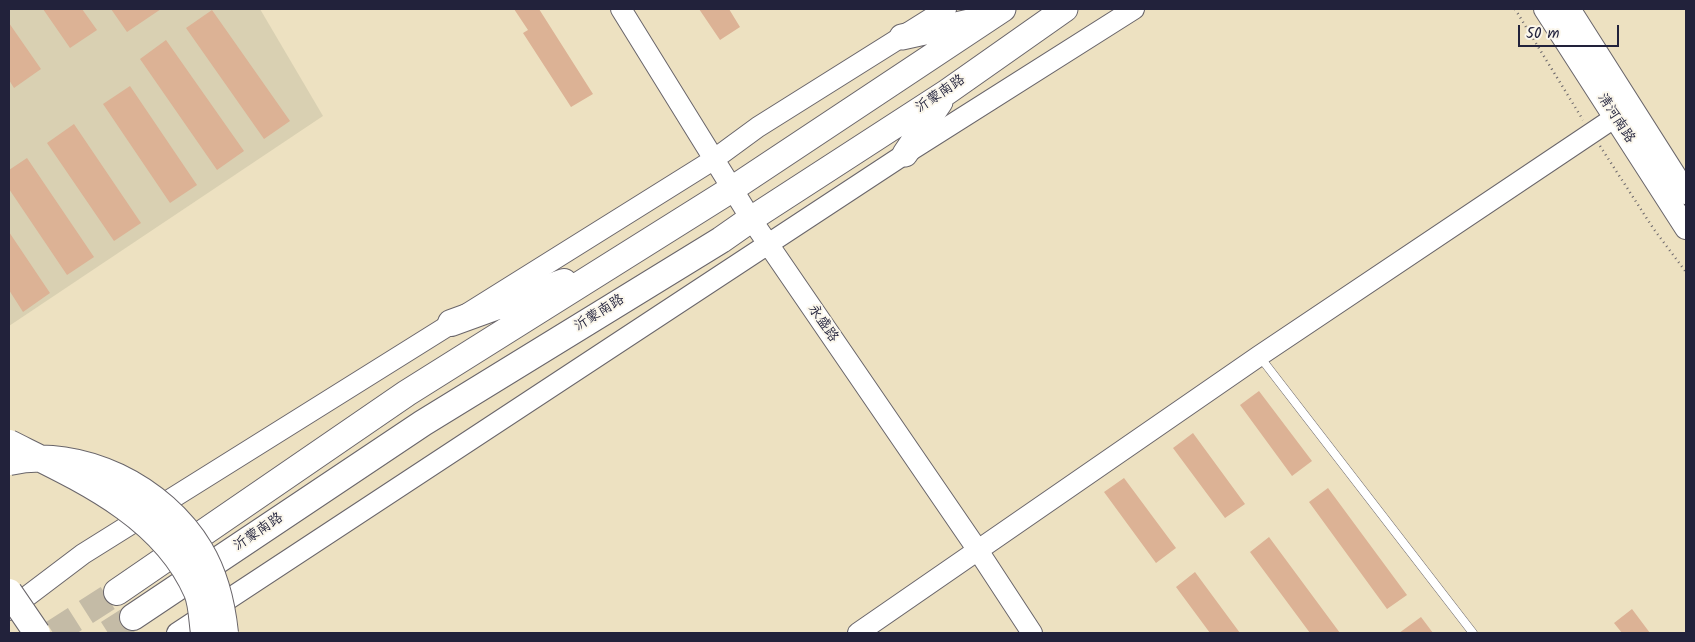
<!DOCTYPE html>
<meta charset="utf-8">
<style>
body{margin:0}
#map{position:relative;width:1695px;height:642px;overflow:hidden;background:#ede1c1;font-family:Kalam,sans-serif}
canvas{display:block}
.frame{position:absolute;inset:0;border:10px solid #22223b;pointer-events:none}
.scale{position:absolute;left:1518px;top:25px;width:101px;height:22px;box-sizing:border-box;border:2px solid #22223b;border-top:0;padding-left:6px;font-size:15px;line-height:18px;white-space:nowrap;color:#22223b;-webkit-text-stroke:4px #fbf7ec;paint-order:stroke}
</style>
<div id="map">
<canvas width="1695" height="642"></canvas>
<div class="frame"></div>
<div class="scale">50 m</div>
</div>
<script>
const ctx = document.querySelector('canvas').getContext('2d');
ctx.lineJoin = 'round';
function fill(path, color) { ctx.fillStyle = color; ctx.fill(path, 'evenodd'); }
function stroke(path, color, width, dash) { ctx.strokeStyle = color; ctx.lineWidth = width; ctx.lineCap = dash ? 'butt' : 'round'; ctx.setLineDash(dash || []); ctx.stroke(path); }
function label(font, color, halo, rows, align = 'center') {
  ctx.font = font + ' Kalam,"LXGW WenKai TC",sans-serif'; ctx.lineWidth = 4; ctx.setLineDash([]); ctx.textBaseline = 'middle'; ctx.strokeStyle = halo; ctx.fillStyle = color; for (const [text, x, y, turn = 0] of rows) {
    ctx.save(); ctx.translate(x, y); ctx.rotate((+turn || 0) * Math.PI / 180); ctx.textAlign = isNaN(turn) ? turn : align; if (halo) ctx.strokeText(text, 0, 0); ctx.fillText(text, 0, 0); ctx.restore();
  }
}
const built = new Path2D(`
 M 9,9 L 260,9 L 323,116 L 9,326 Z`);
const building = new Path2D(`
 M 43,9 L 82,9 L 97,30 L 70,48 Z
 M 111,9 L 161,9 L 127,32 Z
 M 514,9 L 539,9 L 593,94 L 571,107 L 523,33 L 528,30 Z
 M 699,9 L 729,9 L 740,27 L 720,40 Z
 M 212,10 L 290,121 L 264,139 L 186,28 Z
 M 9,23 L 41,69 L 14,88 L 9,80 Z
 M 166,40 L 244,151 L 217,170 L 140,59 Z
 M 130,86 L 197,185 L 170,203 L 103,104 Z
 M 74,124 L 141,223 L 114,241 L 47,143 Z
 M 27,158 L 94,257 L 67,275 L 9,189 L 9,170 Z
 M 9,232 L 50,293 L 23,312 L 9,290 Z
 M 1259,391 L 1312,461 L 1292,476 L 1240,405 Z
 M 1193,433 L 1245,504 L 1225,518 L 1173,448 Z
 M 1124,478 L 1176,548 L 1156,563 L 1104,492 Z
 M 1328,488 L 1407,595 L 1387,609 L 1309,502 Z
 M 1269,537 L 1340,633 L 1310,633 L 1250,552 Z
 M 1195,572 L 1240,633 L 1210,633 L 1176,587 Z
 M 1632,609 L 1650,633 L 1622,633 L 1614,623 Z
 M 1421,617 L 1433,633 L 1399,633 Z`);
const trunkTunnel = new Path2D(`
 M 53,633 L 117,592
 M 108,633 L 133,617`);
const path = new Path2D(`
 M 1515,9 L 1583,120
 M 1600,146 L 1653,228 L 1686,272`);
const service = new Path2D(`
 M 1260,357 L 1473,633`);
const tertiary = new Path2D(`
 M 621,9 L 751,219 L 977,549 L 1032,633
 M 9,610 L 83,554 L 713,160 L 758,127 L 946,9
 M 177,633 L 905,154 L 1134,9
 M 858,633 L 1259,356 L 1614,118`);
const secondary = new Path2D(`
 M 1545,9 L 1686,228
 M 1569,9 L 1686,193`);
const primary = new Path2D(`
 M 902,37 L 974,21
 M 905,154 L 940,102
 M 732,189 L 1003,9
 M 751,219 L 947,92 L 1065,9`);
const trunk = new Path2D(`
 M 451,323 L 564,282
 M 117,592 L 407,393 L 732,189
 M 133,617 L 423,423 L 721,240 L 751,219`);
const trunkBridge = new Path2D(`
 M 9,443 C 79,478 163,514 197,592 C 202,604 202,620 204,633
 M 9,462 C 81,446 163,488 200,550 C 215,575 222,605 225,633
 M 9,592 L 37,633`);
const streetNames = [
 ["沂蒙南路",941,95,-34],
 ["清河南路",1615,119,57],
 ["沂蒙南路",600,314,-32],
 ["永盛路",822,324,56],
 ["沂蒙南路",259,533,-34]
];
fill(built, '#d9d0b2');
fill(building, '#dcb295');
stroke(trunkTunnel, '#c4bba6', 26, [26, 13]);
stroke(service, '#69656a', 9);
stroke(tertiary, '#69656a', 22);
stroke(secondary, '#69656a', 24);
stroke(primary, '#69656a', 27);
stroke(trunk, '#69656a', 28);
stroke(path, '#69656a', 2.5, [1, 4]);
stroke(service, '#fff', 8);
stroke(tertiary, '#fff', 20);
stroke(secondary, '#fff', 22);
stroke(primary, '#fff', 25);
stroke(trunk, '#fff', 26);
stroke(trunkBridge, '#69656a', 28, []);
stroke(trunkBridge, '#fff', 26);
label('14px', '#22223b', '#fbf7ec', streetNames);
</script>
